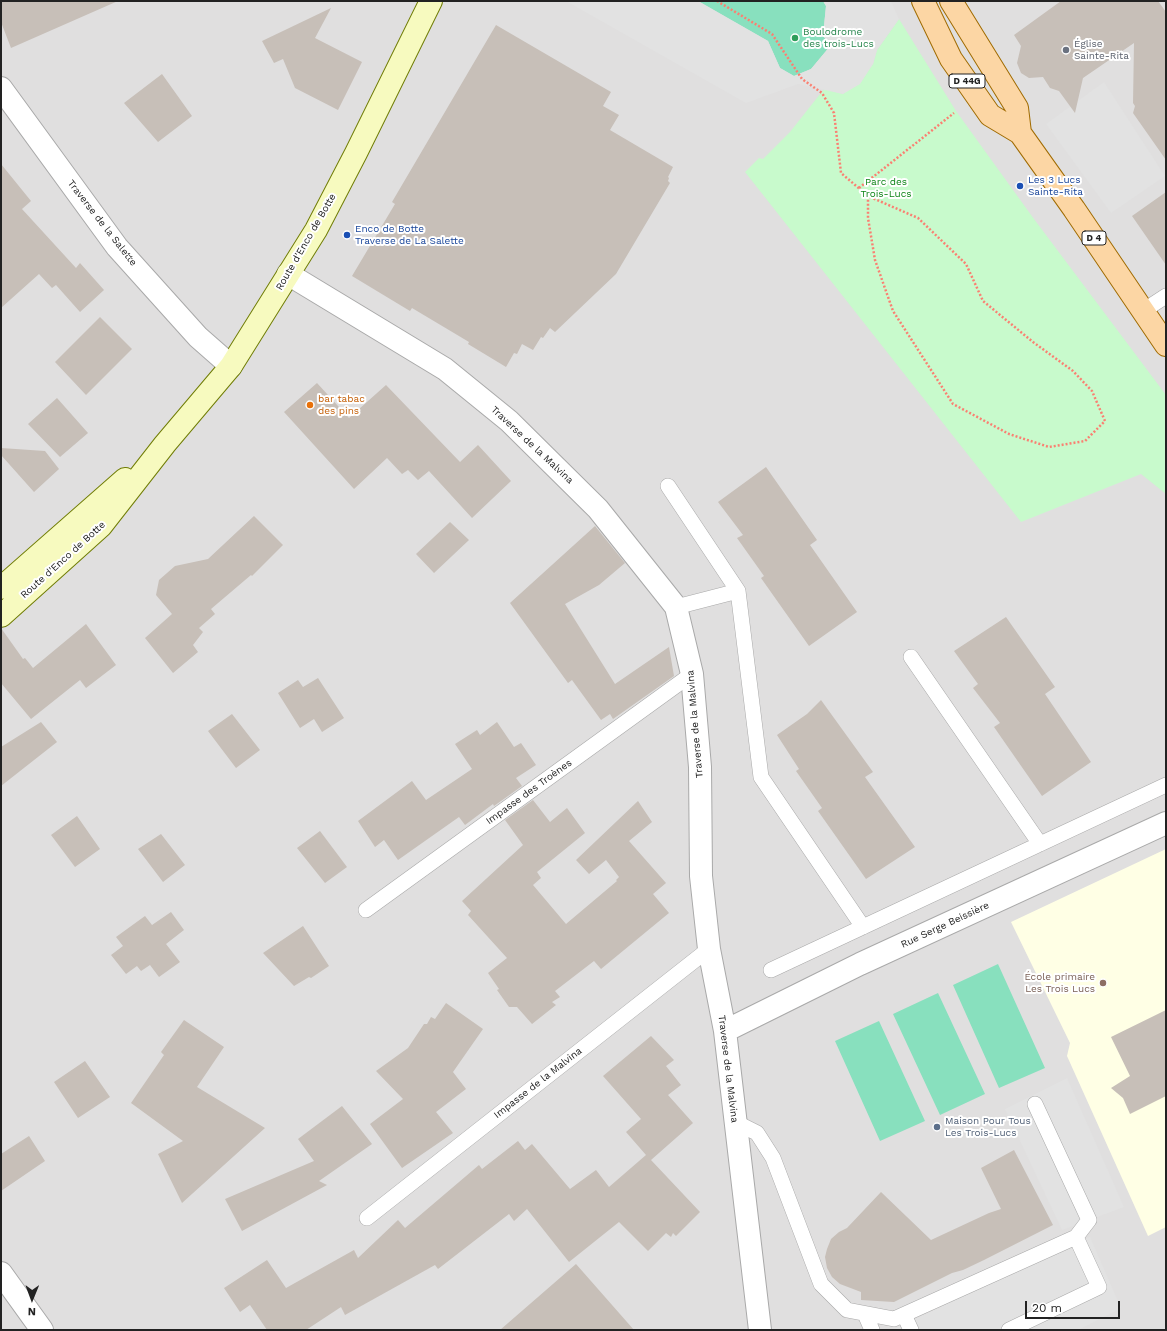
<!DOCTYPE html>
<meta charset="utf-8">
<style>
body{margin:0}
#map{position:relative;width:1167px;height:1331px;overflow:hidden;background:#f2efe9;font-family:"Work Sans",sans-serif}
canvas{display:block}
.frame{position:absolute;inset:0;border:2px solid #222;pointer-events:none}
.north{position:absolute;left:12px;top:1279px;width:40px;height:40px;-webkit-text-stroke:3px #fff;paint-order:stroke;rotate:181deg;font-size:11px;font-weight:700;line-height:16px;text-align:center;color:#222}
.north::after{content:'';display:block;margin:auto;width:14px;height:18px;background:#222;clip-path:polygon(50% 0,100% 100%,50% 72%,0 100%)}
.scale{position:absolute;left:1025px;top:1301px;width:95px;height:18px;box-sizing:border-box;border:2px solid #222;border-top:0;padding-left:5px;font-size:12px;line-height:14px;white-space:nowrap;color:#222;-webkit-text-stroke:3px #fff;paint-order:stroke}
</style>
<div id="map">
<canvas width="1167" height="1331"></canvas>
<div class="frame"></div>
<div class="north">N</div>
<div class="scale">20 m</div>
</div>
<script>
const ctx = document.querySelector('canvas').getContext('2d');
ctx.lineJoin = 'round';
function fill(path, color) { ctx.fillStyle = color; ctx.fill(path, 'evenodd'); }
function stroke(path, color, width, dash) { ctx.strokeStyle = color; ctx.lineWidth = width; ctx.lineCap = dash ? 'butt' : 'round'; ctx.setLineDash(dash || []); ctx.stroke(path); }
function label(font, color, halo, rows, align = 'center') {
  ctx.font = font + ' "Work Sans",sans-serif'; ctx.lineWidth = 4; ctx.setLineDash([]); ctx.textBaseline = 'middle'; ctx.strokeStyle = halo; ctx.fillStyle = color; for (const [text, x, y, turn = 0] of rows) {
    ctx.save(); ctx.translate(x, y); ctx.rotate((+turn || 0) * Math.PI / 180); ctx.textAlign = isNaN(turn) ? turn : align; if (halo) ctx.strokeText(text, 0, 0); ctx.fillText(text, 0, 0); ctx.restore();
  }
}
const residential = new Path2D(`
 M 1,1 L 1166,1 L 1166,1330 L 1,1330 Z`);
const education = new Path2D(`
 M 1166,849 L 1166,1227 L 1148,1236 L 1067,1056 L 1070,1043 L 1011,922 Z`);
const park = new Path2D(`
 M 899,19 L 956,111 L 1034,219 L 1166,395 L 1166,494 L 1141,474 L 1021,522 L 745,172 L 759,158 L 763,159 L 790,132 L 824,89 L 843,94 L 873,64 L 877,50 Z`);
const pitch = new Path2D(`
 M 698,1 L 823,1 L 826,6 L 823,36 L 831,45 L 811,69 L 794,76 L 780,68 L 768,41 Z
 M 998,964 L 1045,1068 L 999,1088 L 953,985 Z
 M 938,993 L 985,1094 L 940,1115 L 893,1014 Z
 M 879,1021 L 925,1121 L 880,1141 L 835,1041 Z`);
const parking = new Path2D(`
 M 566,1 L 698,1 L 768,41 L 780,68 L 794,76 L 811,69 L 831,45 L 823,36 L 826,6 L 823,1 L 891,1 L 899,19 L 877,50 L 873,64 L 860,84 L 843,94 L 798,84 L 746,103 Z
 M 1104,82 L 1165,176 L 1111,213 L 1046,124 Z
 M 1067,1078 L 1124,1207 L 1062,1230 L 1005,1109 Z
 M 1090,1237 L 1121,1308 L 1078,1330 L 894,1329 Z`);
const building = new Path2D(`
 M 1,1 L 118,1 L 11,48 L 1,22 Z
 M 1061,1 L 1158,1 L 1166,12 L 1166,160 L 1133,113 L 1135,106 L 1133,103 L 1134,43 L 1083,78 L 1075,113 L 1059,91 L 1050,88 L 1043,77 L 1029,78 L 1021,73 L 1017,63 L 1021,46 L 1014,35 Z
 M 331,8 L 315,38 L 362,62 L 338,110 L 295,88 L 283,59 L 274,63 L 262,41 Z
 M 496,25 L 611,92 L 603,106 L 619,115 L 610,130 L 673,167 L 668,177 L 669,178 L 668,181 L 670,183 L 616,274 L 555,332 L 550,328 L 543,338 L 541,337 L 533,350 L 522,344 L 517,354 L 514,353 L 506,367 L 468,344 L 469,342 L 412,308 L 410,311 L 352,276 L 395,204 L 392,202 Z
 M 162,74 L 192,116 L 158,142 L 124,103 Z
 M 1,164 L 31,201 L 22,209 L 76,268 L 80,263 L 104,290 L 80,312 L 56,285 L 52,288 L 39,274 L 1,308 Z
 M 1166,192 L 1166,265 L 1132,216 Z
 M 100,317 L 132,349 L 86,395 L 55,362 Z
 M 317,383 L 349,418 L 386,385 L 460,462 L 478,445 L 511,481 L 472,518 L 429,471 L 418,480 L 408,470 L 402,474 L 387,458 L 354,489 L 284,412 Z
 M 57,398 L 88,433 L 60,457 L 28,424 Z
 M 1,448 L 45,451 L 59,469 L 34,492 L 1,455 Z
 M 766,467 L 817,540 L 810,545 L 857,612 L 809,646 L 761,578 L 764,576 L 737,538 L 743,535 L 718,502 Z
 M 254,516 L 283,545 L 252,576 L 251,575 L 211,609 L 215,614 L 199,628 L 203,632 L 193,645 L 198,652 L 173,673 L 145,638 L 172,614 L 156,595 L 159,580 L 175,566 L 208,559 Z
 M 450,522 L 469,540 L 434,573 L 416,554 Z
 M 595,526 L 625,563 L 599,585 L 565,604 L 615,684 L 669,647 L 674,676 L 613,719 L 610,714 L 601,720 L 572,680 L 568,683 L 510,603 Z
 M 1006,617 L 1055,687 L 1045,694 L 1091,762 L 1042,796 L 994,727 L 1000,723 L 973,688 L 978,684 L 954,651 Z
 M 86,624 L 116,665 L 86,688 L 80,680 L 31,719 L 1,683 L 1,628 L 23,659 L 25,658 L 33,668 Z
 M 318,678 L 344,718 L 322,732 L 314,719 L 300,728 L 278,693 L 298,680 L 303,687 Z
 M 821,700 L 873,772 L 865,777 L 915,847 L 866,879 L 818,811 L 822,808 L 796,771 L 799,769 L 777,735 L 807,714 Z
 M 232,714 L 260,750 L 236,768 L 208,731 Z
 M 41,722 L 57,742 L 1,786 L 1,747 Z
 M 497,722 L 514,747 L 521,743 L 536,765 L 516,778 L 522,786 L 494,806 L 493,804 L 465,825 L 459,817 L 398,860 L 384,840 L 375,847 L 358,821 L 412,781 L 426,800 L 472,769 L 455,744 L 477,730 L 480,735 Z
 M 533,800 L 550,822 L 567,808 L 585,833 L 537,872 L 541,878 L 533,885 L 566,924 L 617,881 L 616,880 L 619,877 L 606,860 L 589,874 L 576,860 L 638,801 L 652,822 L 629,841 L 666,883 L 653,894 L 669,913 L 601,969 L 594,961 L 555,991 L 560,997 L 552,1002 L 556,1005 L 532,1024 L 517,1007 L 509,1007 L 497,990 L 499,989 L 488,973 L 507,958 L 468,915 L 471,911 L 462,901 L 523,845 L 505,820 Z
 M 77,816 L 100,849 L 75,867 L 51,835 Z
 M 320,831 L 347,867 L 325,883 L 297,848 Z
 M 161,834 L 185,865 L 163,882 L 138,849 Z
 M 171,912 L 184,930 L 166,944 L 180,962 L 159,977 L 150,965 L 141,971 L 137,966 L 126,974 L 111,955 L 123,946 L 116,937 L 145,916 L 152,925 Z
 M 303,926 L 329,966 L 311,978 L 309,977 L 294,986 L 263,953 Z
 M 446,1003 L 483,1029 L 453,1072 L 466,1089 L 436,1112 L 453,1133 L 402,1168 L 370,1124 L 403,1099 L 376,1071 L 408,1048 L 424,1024 L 427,1024 L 431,1017 L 435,1019 Z
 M 1166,1010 L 1166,1096 L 1130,1114 L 1123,1098 L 1111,1088 L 1130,1076 L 1111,1037 Z
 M 184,1020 L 224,1047 L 197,1087 L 265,1128 L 182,1203 L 158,1154 L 183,1141 L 131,1103 L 164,1055 L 161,1052 Z
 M 651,1036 L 674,1060 L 666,1066 L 681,1085 L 668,1095 L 693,1123 L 651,1160 L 700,1212 L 676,1236 L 673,1233 L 671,1237 L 666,1233 L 648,1251 L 619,1222 L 569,1262 L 527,1209 L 514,1221 L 509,1214 L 438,1269 L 435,1265 L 345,1315 L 341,1307 L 306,1330 L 267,1330 L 250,1305 L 240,1312 L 224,1288 L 267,1260 L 286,1288 L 354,1250 L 358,1258 L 398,1220 L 405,1228 L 479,1165 L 482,1169 L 518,1141 L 525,1150 L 532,1144 L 570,1189 L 596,1170 L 609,1187 L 646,1155 L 626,1132 L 641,1119 L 603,1076 Z
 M 85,1061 L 110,1097 L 78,1118 L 54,1082 Z
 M 342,1106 L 372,1144 L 319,1181 L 327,1185 L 242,1231 L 225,1199 L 314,1161 L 298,1139 Z
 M 29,1136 L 45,1161 L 1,1191 L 1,1154 Z
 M 1014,1150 L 1053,1225 L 984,1260 L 963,1270 L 952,1273 L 894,1302 L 861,1300 L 861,1292 L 840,1284 L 832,1277 L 827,1268 L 825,1257 L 827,1249 L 831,1239 L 839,1232 L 847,1228 L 881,1192 L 931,1240 L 989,1213 L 1001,1209 L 981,1168 Z
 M 576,1264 L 634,1330 L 500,1330 Z`);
const path = new Path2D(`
 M 717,1 L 772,34 L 802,79 L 822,93 L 834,113 L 841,173 L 868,196 L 918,218 L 966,264 L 983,301 L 1033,342 L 1073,371 L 1092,391 L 1105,421 L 1085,441 L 1049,447 L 1009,434 L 953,404 L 893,311 L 875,260 L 868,218 L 868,196
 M 859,188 L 954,113`);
const service = new Path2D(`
 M 1143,311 L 1166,296
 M 668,486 L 738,591 L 761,777 L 863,927
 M 676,607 L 738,591
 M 911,657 L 1040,844
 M 366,910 L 692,674
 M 771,970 L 1166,785
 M 735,1122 L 757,1133 L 773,1158 L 821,1284 L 847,1310 L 894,1319 L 1076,1237 L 1089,1220 L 1035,1104
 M 367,1218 L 709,949
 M 865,1314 L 872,1330
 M 904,1315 L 911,1330
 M 1009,1330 L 1099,1287 L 1076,1237`);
const minor = new Path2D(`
 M 1,88 L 117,247 L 198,337 L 231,366
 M 288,274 L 445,369 L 509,421 L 598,509 L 676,607 L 692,674 L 700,767 L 701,876 L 709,949 L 725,1031 L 760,1330
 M 725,1031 L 860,964 L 1166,823
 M 1,1273 L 42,1330`);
const secondary = new Path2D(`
 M 1,588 L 125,479
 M 1,616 L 101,526 L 165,444 L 231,366 L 316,230 L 356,153 L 431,1`);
const primary = new Path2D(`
 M 923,1 L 951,59 L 990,115 L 1020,133 L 1074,209 L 1166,345
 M 951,1 L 1017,108 L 1020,133`);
const markers = [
 [795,38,4,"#2e9e5b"],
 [1066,50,4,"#6b7280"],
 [1020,186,4,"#1a4fb4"],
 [347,235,4,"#1a4fb4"],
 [310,405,4,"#e8710a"],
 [1103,983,4,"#8d6e63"],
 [937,1127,4,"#5c6f8a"]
];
const shields = [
 [967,81,36],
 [1094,238,24]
];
const shieldNames = [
 ["D 44G",967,81],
 ["D 4",1094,238]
];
const leisureNames = [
 ["Boulodrome",803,32],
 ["des trois-Lucs",803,44]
];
const worshipNames = [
 ["Église",1074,44],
 ["Sainte-Rita",1074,56]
];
const transitNames = [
 ["Les 3 Lucs",1028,180],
 ["Sainte-Rita",1028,192],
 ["Enco de Botte",355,229],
 ["Traverse de La Salette",355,241]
];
const parkNames = [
 ["Parc des",886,182],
 ["Trois-Lucs",886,194]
];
const streetNames = [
 ["Traverse de la Salette",102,223,52],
 ["Route d'Enco de Botte",306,242,-60],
 ["Traverse de la Malvina",532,445,43],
 ["Route d'Enco de Botte",63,560,-42],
 ["Traverse de la Malvina",695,724,-95],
 ["Impasse des Troènes",529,792,-36],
 ["Rue Serge Beissière",945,925,-25],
 ["Traverse de la Malvina",728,1069,83],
 ["Impasse de la Malvina",538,1083,-38]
];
const foodNames = [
 ["bar tabac",318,399],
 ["des pins",318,411]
];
const educationNames = [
 ["École primaire",1095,977],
 ["Les Trois Lucs",1095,989]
];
const serviceNames = [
 ["Maison Pour Tous",945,1121],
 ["Les Trois-Lucs",945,1133]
];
fill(residential, '#e0dfdf');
fill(education, '#ffffe5');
fill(park, '#c8facc');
fill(pitch, '#88e0be');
fill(parking, '#e2e2e2');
fill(building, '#c7bfb8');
stroke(service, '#a9a9a9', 16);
stroke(minor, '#a9a9a9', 24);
stroke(secondary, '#707d05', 24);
stroke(primary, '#a06b00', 24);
stroke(path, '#fa8072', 2.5, [2, 2]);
stroke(service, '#fff', 15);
stroke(minor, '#fff', 22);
stroke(secondary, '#f7fabf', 22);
stroke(primary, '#fcd6a4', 22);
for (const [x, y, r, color] of markers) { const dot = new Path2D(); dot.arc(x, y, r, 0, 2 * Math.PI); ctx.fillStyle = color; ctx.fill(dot); stroke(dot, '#fff', 1.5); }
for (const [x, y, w] of shields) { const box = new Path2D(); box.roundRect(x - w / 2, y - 7, w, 14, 3); ctx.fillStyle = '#fff'; ctx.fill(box); stroke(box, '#222', 1); }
label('bold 9px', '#222', null, shieldNames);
label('10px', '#27864d', '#fff', leisureNames, 'left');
label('10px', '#5b616d', '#fff', worshipNames, 'left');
label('10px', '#164399', '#fff', transitNames, 'left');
label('10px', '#0c8416', '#fff', parkNames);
label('10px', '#222', '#fff', streetNames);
label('10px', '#c56008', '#fff', foodNames, 'left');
label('10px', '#785e54', '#fff', educationNames, 'right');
label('10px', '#4e5e75', '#fff', serviceNames, 'left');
</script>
